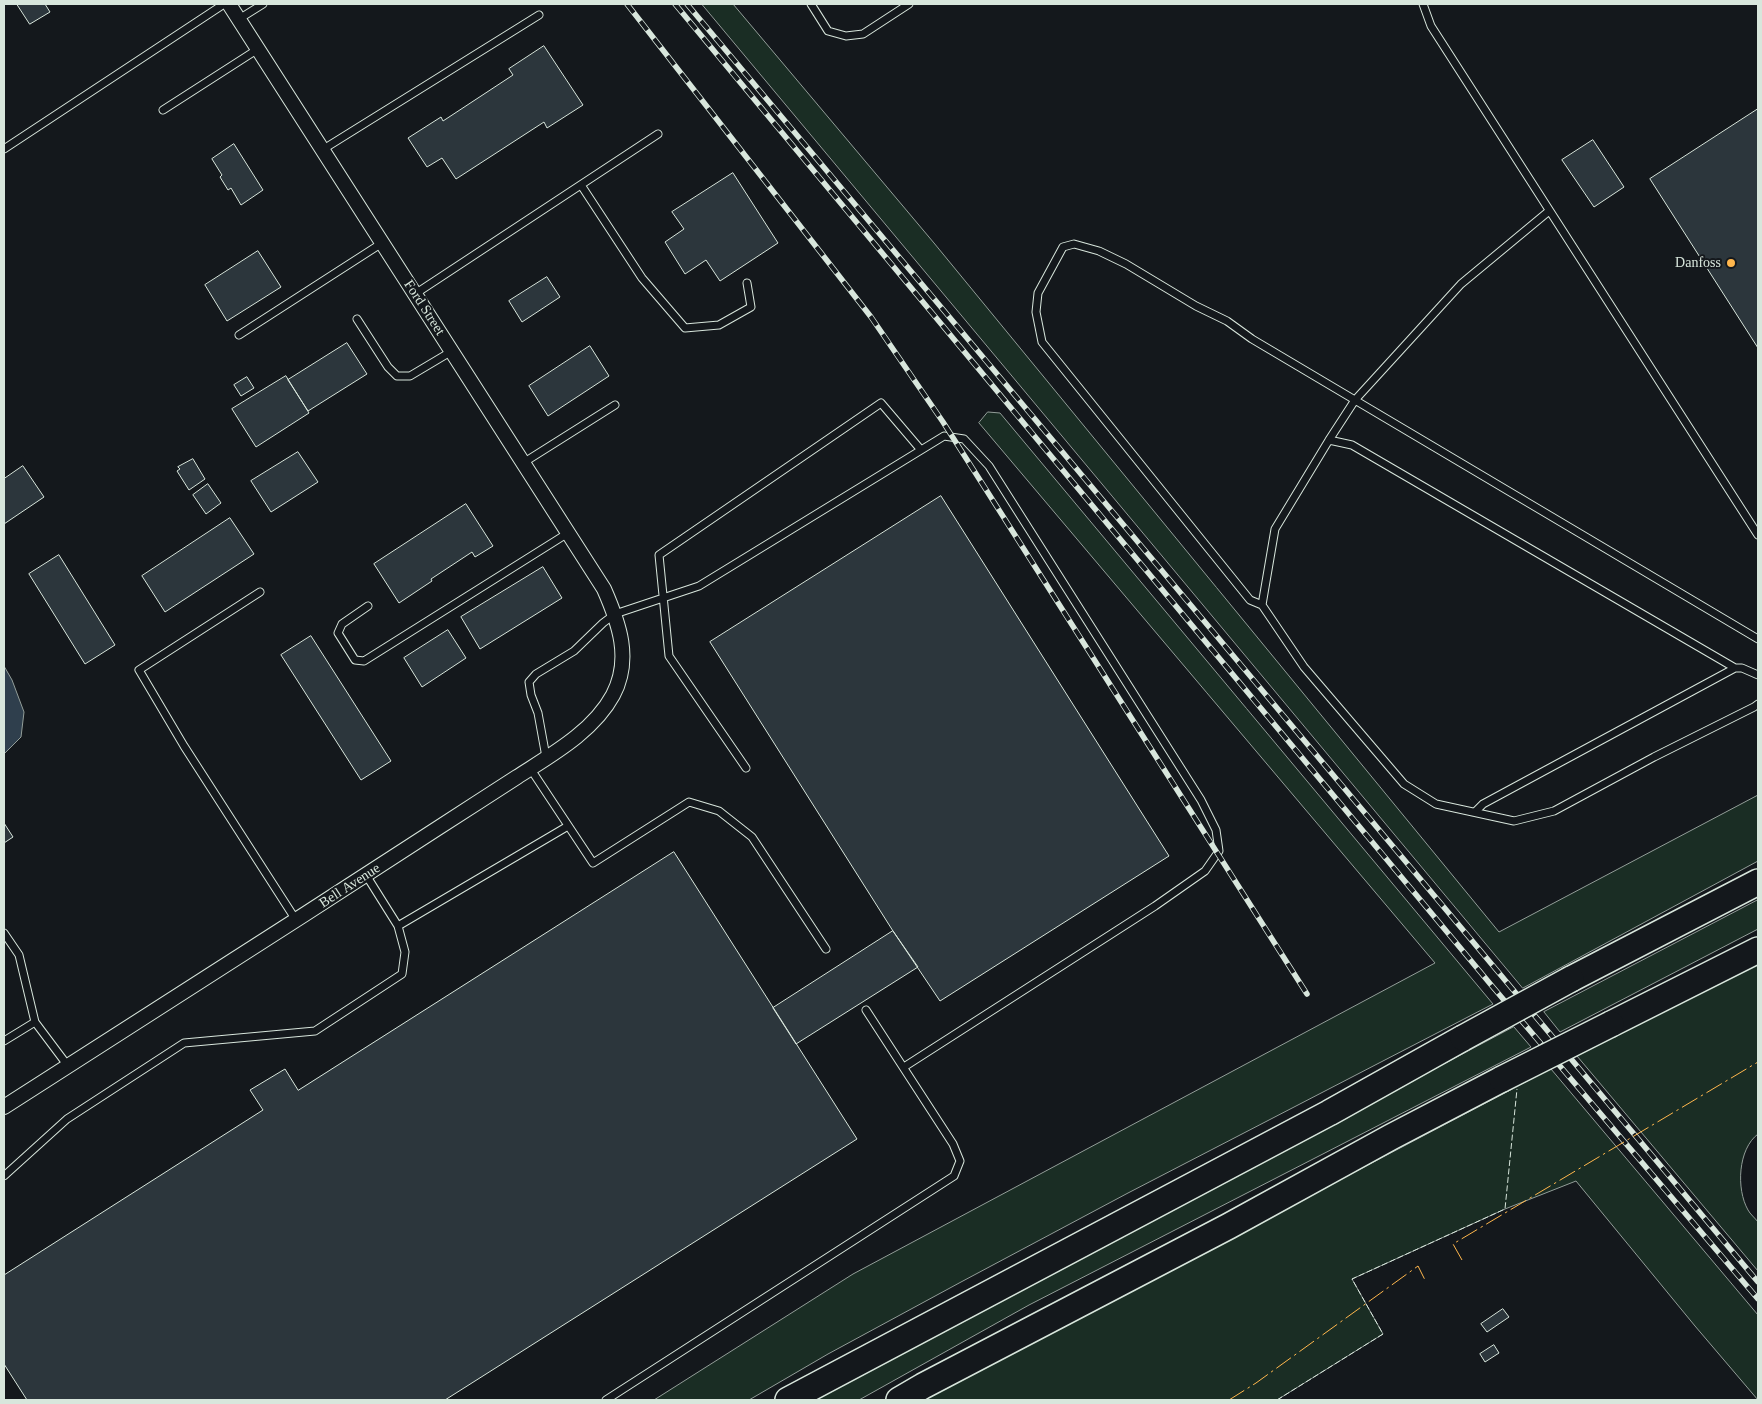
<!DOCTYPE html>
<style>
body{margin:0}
#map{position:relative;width:1762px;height:1404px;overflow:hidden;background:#14181c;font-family:Georgia,serif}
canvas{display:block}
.frame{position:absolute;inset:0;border:5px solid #d8e6dc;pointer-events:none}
</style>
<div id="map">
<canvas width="1762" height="1404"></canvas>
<div class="frame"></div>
</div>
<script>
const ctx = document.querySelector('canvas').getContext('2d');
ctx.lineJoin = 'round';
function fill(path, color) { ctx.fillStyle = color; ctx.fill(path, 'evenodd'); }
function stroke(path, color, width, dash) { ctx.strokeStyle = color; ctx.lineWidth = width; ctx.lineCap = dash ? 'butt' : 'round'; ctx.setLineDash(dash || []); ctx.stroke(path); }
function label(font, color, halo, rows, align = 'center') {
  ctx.font = font + ' Georgia,serif'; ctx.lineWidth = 4; ctx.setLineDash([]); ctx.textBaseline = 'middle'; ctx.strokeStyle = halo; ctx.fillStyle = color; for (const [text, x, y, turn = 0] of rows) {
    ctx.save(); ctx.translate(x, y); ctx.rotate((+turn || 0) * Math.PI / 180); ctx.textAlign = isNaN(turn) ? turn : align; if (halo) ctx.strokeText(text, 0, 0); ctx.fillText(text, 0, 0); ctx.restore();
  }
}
const green = new Path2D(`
 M 702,4 L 733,4 L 934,243 L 1499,932 L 1758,795 L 1758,861 L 1523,988 Z
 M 988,412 L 1000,413 L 1493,1004 L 1128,1193 L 961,1282 L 828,1354 L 749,1400 L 654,1400 L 853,1274 L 1435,963 L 979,423 Z
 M 1758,900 L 1758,929 L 1560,1032 L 1544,1012 Z
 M 1758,965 L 1758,1134 C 1738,1149 1736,1189 1748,1210 C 1750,1214 1755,1218 1758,1222 L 1758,1271 L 1577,1056 Z
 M 1514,1027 L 1531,1047 L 1029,1305 L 859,1400 L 812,1400 Z
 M 1551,1069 L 1758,1315 L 1758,1400 L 1695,1326 L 1576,1181 L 1505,1209 L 1352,1279 L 1383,1334 L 1277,1400 L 922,1400 Z`);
const water = new Path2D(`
 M 4,666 L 12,680 L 24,712 L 21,737 L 4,754 Z`);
const building = new Path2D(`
 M 17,4 L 45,4 L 50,12 L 30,24 Z
 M 544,46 L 583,105 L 547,128 L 544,122 L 456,179 L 442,158 L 427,167 L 408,138 L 441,117 L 443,121 L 513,75 L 509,69 Z
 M 1758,109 L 1758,348 L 1650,179 Z
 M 1593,140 L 1624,187 L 1594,207 L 1562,160 Z
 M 234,144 L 263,190 L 241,205 L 231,188 L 228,190 L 220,177 L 222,175 L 212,159 Z
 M 733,173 L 778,243 L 720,281 L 706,260 L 685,274 L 665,242 L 684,229 L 672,212 Z
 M 258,251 L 281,287 L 227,321 L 205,285 Z
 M 547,277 L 560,297 L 522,322 L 509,301 Z
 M 347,343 L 367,374 L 308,411 L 288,380 Z
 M 590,346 L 609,376 L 548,416 L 529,386 Z
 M 286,376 L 309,413 L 256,447 L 232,409 Z
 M 247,377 L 254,388 L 241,396 L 234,385 Z
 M 298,452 L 318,482 L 271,512 L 251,481 Z
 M 193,459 L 205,479 L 189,490 L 177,471 L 180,469 L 178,467 Z
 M 23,466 L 44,497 L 4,524 L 4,479 Z
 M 208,484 L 221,503 L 206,514 L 193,495 Z
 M 941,496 L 1169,856 L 940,1001 L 893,931 L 710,642 Z
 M 466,504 L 493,546 L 475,557 L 472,552 L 431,579 L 432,581 L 399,603 L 374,564 Z
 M 230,518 L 254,554 L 165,612 L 142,576 Z
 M 59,555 L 115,645 L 85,664 L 29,574 Z
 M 543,567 L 562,598 L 480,649 L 461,617 Z
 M 448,630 L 466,658 L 422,687 L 404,658 Z
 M 311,636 L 391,761 L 361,780 L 281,655 Z
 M 4,823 L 13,837 L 4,843 Z
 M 674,852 L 857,1139 L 445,1400 L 27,1400 L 4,1364 L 4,1275 L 263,1110 L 250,1090 L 285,1069 L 298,1090 Z
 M 893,931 L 918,967 L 796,1044 L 773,1008 Z
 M 1503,1309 L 1509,1317 L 1487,1332 L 1481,1324 Z
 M 1494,1345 L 1499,1353 L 1485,1362 L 1480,1354 Z`);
const lane = new Path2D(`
 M 811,4 L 828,31 L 846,36 L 863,34 L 909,4
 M 1423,4 L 1431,26 L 1758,535
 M 239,19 L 263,4
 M 163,110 L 258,49
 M 4,149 L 224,4
 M 322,150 L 539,15
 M 581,185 L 642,278 L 685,328 L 719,325 L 751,307 L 747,283
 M 415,294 L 658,134
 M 357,319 L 388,367 L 397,376 L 410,376 L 452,351
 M 239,335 L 382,243
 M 1329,440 L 1355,400 L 1461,284 L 1549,211
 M 523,463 L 615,405
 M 260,592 L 139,670 L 184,746 L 296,920
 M 1262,605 L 1275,529 L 1329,440 L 1352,445 L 1735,668 L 1742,668 L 1758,675
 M 368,606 L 342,624 L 338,633 L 355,660 L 364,661 L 568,533
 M 1758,639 L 1252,339 L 1227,321 L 1196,306 L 1126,264 L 1099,251 L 1074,244 L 1063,247 L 1038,293 L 1036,312 L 1042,342 L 1250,600 L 1262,605 L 1304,667 L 1404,784 L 1436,804 L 1514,821 L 1554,811 L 1654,757 L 1754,707 L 1758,704
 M 546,757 L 538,713 L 531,695 L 529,682 L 536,674 L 574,651 L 603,623 L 615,614 L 699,586 L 944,436 L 964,439 L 989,466 L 1201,800 L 1216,830 L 1219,851 L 1205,871 L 1155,906 L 904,1067
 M 530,768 L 593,863 L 689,802 L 719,811 L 752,837 L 826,949
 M 746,768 L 669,656 L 659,555 L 881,403 L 921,450
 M 1476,811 L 1483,804 L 1735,668
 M 398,926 L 568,826
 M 4,933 L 19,955 L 35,1022
 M 4,1041 L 35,1022 L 68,1066
 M 4,1176 L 67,1119 L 184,1043 L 315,1031 L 402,974 L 405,952 L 398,926 L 366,875
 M 606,1400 L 954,1176 L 960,1161 L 953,1144 L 866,1010`);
const street = new Path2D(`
 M 4,1107 C 149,1014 294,922 438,828 C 464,811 491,794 517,777 C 551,755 593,732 613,695 C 632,659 619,623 604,589 L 229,4`);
const highway = new Path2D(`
 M 1571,979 L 1758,882
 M 1611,1024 L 1758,950
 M 788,1400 L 1329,1113 L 1463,1038
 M 899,1400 L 923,1386 L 1229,1226 L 1391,1137 L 1502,1079`);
const rail = new Path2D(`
 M 627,4 L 871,317 L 943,422 L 1307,994
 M 675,4 L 1492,986 L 1758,1299
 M 687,4 L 1758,1282`);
const highwayBridge = new Path2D(`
 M 1463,1038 L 1571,979
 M 1502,1079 L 1611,1024`);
const fence = new Path2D(`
 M 1277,1400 L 1383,1334 L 1352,1279 L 1505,1209 L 1517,1089`);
const power = new Path2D(`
 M 1462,1260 L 1453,1244 L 1758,1062
 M 1229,1400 L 1256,1383 L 1418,1266 L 1426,1282`);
const markers = [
 [1731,263,5,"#ffb74d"]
];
const poiNames = [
 ["Danfoss",1721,263]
];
const streetNames = [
 ["Ford Street",424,308,57],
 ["Bell Avenue",350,886,-33]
];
fill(green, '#1a2d24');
stroke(green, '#939e99', 1);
fill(water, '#2f3f4d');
stroke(water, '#939e99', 1);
fill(building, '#2c363c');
stroke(building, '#d8e6dc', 1);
stroke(lane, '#d8e6dc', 9);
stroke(street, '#d8e6dc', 16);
stroke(highway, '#d8e6dc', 28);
stroke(lane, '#14181c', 7);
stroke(street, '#14181c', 14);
stroke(highway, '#14181c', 25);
stroke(rail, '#d8e6dc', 5.5);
stroke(rail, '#14181c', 4, [11]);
stroke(highwayBridge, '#d8e6dc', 28, []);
stroke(highwayBridge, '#14181c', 25);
stroke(fence, '#d8e6dc', 1, [6, 2.5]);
stroke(power, '#ffb74d', 1, [18, 4, 2.5, 4]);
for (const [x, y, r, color] of markers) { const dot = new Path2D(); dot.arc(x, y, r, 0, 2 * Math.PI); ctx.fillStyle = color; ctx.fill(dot); stroke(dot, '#14181c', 2); }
label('14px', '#d8e6dc', '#14181c', poiNames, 'right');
label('14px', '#d8e6dc', '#14181c', streetNames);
</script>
